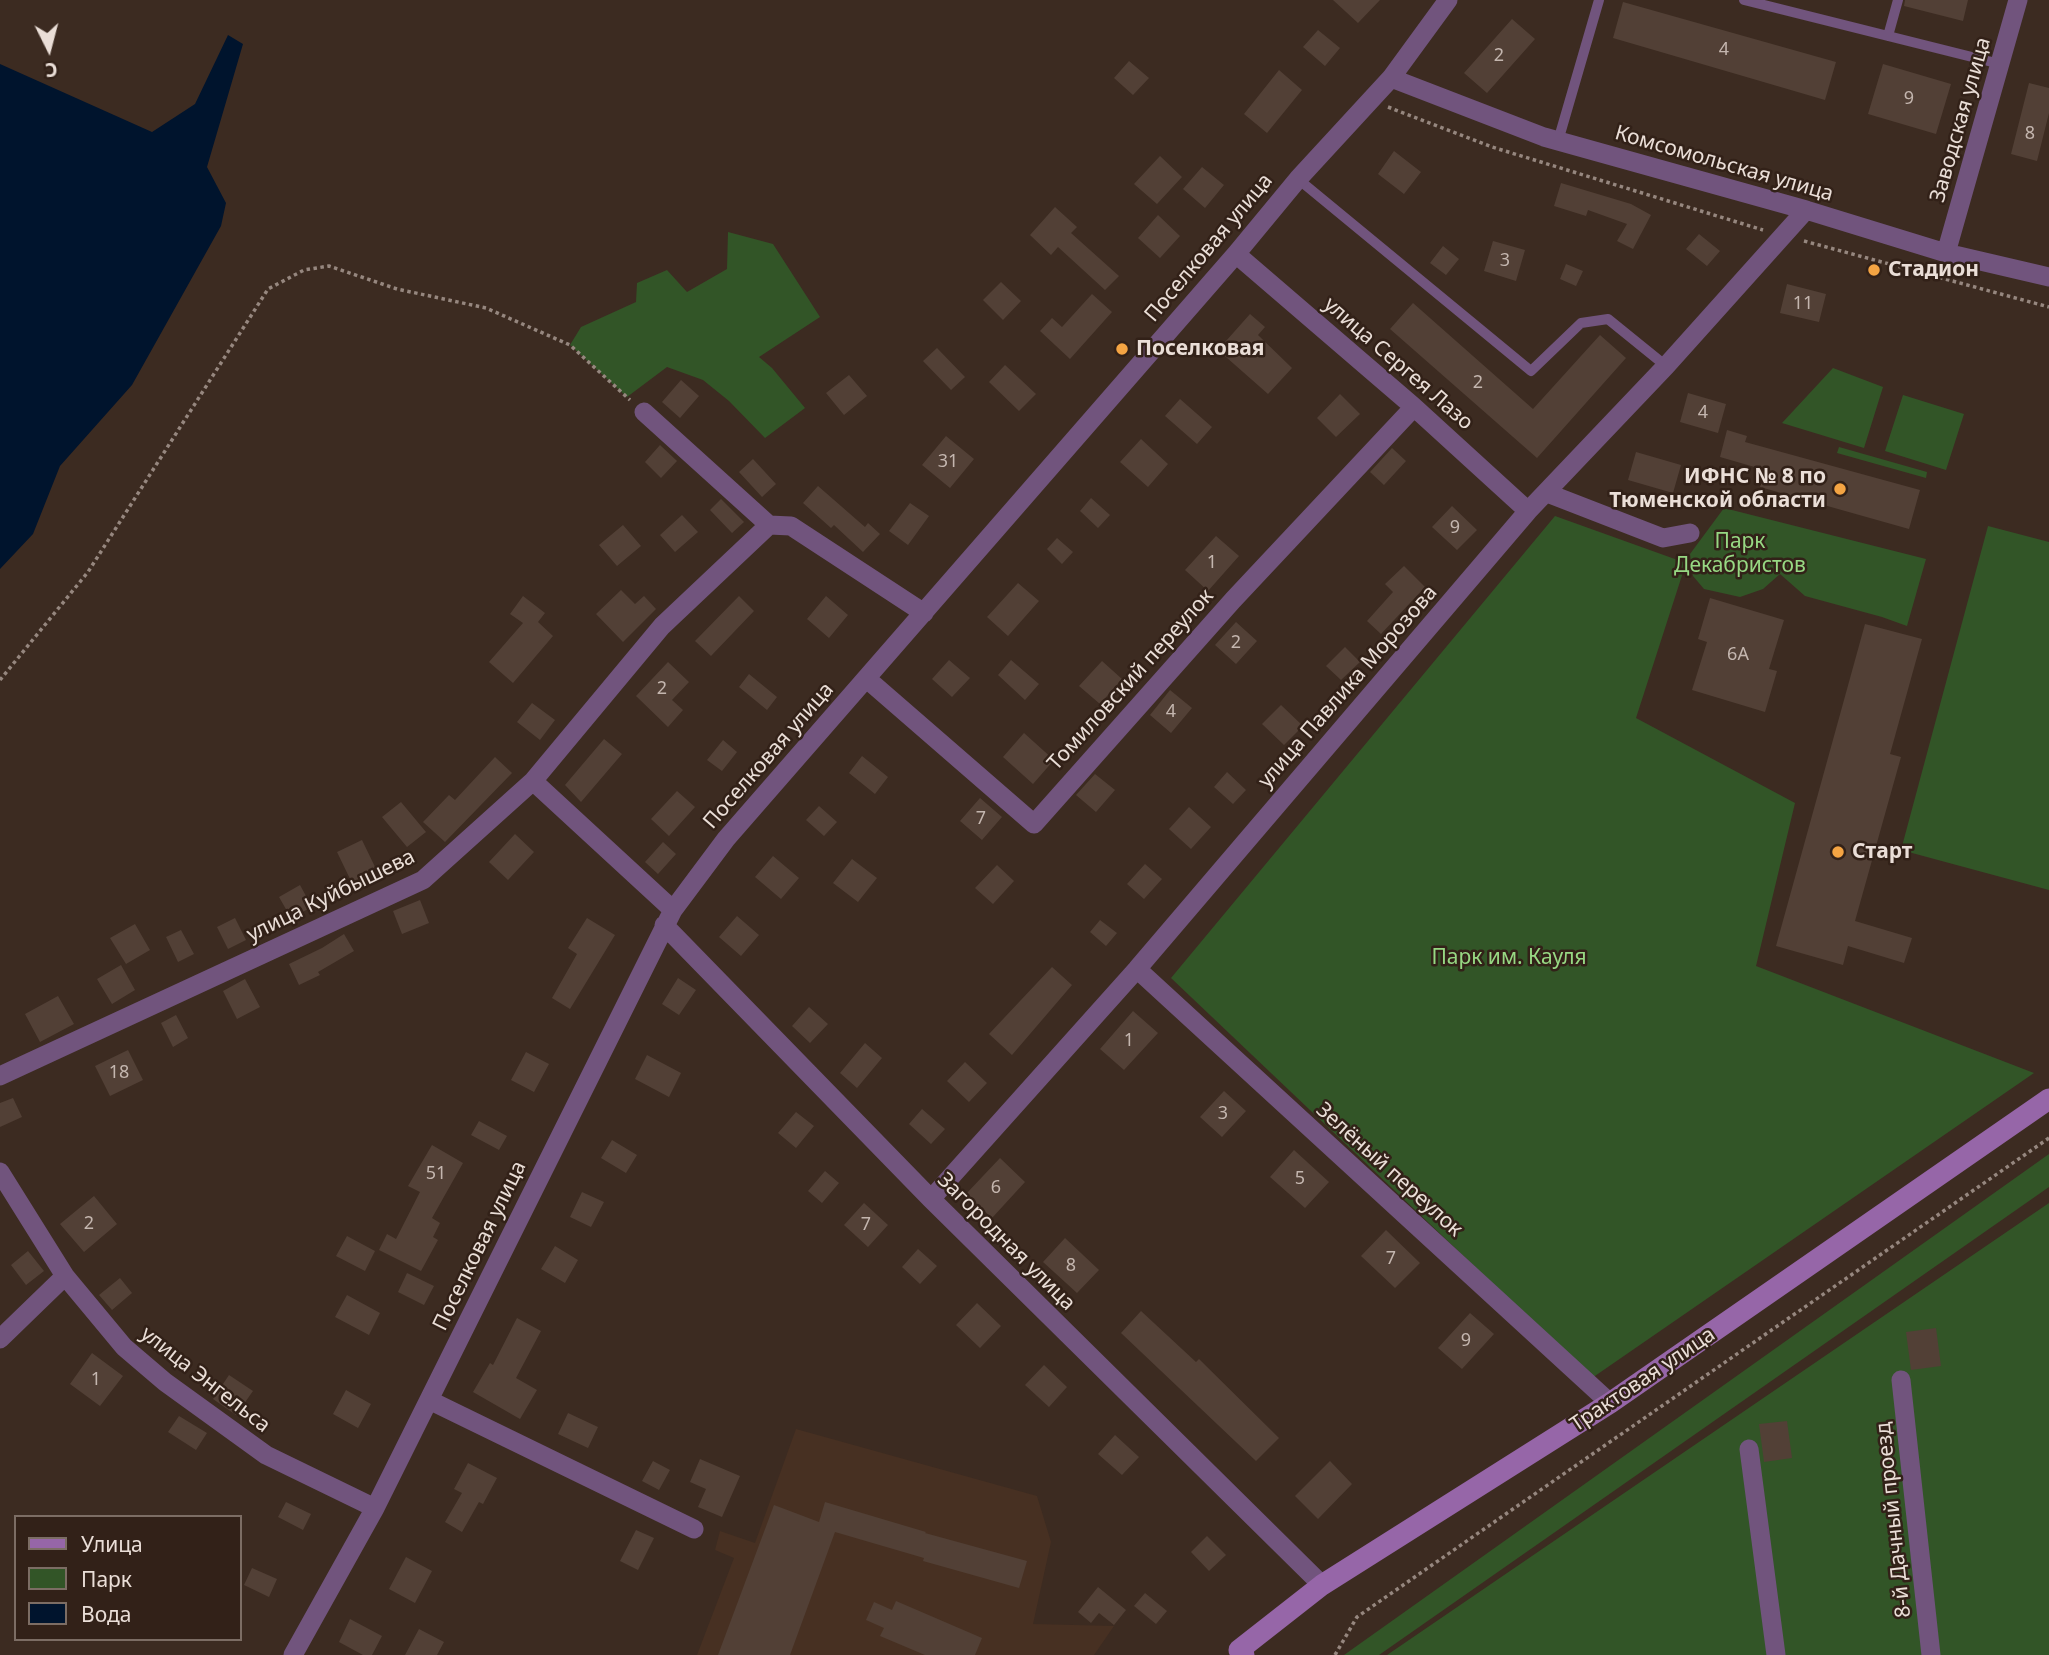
<!DOCTYPE html>
<meta charset="utf-8">
<style>
body{margin:0}
#map{position:relative;width:2049px;height:1655px;overflow:hidden;background:#3c2b21;font-family:"Noto Sans",sans-serif}
canvas{display:block}
.legend{position:absolute;left:14px;top:1515px;width:228px;height:126px;box-sizing:border-box;background:#322118;border:2px solid #7c6d64;margin:0;padding:9px 12px;list-style:none;font-size:21px;color:#eaded7}
.legend li{display:flex;align-items:center;gap:14px;height:35px}
.legend b{width:35px;border:2px solid #7c6d64}
.north{position:absolute;left:14px;top:14px;width:70px;height:70px;-webkit-text-stroke:5px #322118;paint-order:stroke;rotate:174deg;font-size:19px;font-weight:700;line-height:28px;text-align:center;color:#eaded7}
.north::after{content:'';display:block;margin:auto;width:24px;height:32px;background:#eaded7;clip-path:polygon(50% 0,100% 100%,50% 72%,0 100%)}
</style>
<div id="map">
<canvas width="2049" height="1655"></canvas>
<ul class="legend">
<li><b style="height:9px;background:#9666a8"></b>Улица</li>
<li><b style="height:19px;background:#325527"></b>Парк</li>
<li><b style="height:19px;background:#00142d"></b>Вода</li>
</ul>
<div class="north">С</div>
</div>
<script>
const ctx = document.querySelector('canvas').getContext('2d');
ctx.lineJoin = 'round';
function fill(path, color) { ctx.fillStyle = color; ctx.fill(path, 'evenodd'); }
function stroke(path, color, width, dash) { ctx.strokeStyle = color; ctx.lineWidth = width; ctx.lineCap = dash ? 'butt' : 'round'; ctx.setLineDash(dash || []); ctx.stroke(path); }
function label(font, color, halo, rows, align = 'center') {
  ctx.font = font + ' "Noto Sans",sans-serif'; ctx.lineWidth = 5; ctx.setLineDash([]); ctx.textBaseline = 'middle'; ctx.strokeStyle = halo; ctx.fillStyle = color; for (const [text, x, y, turn = 0] of rows) {
    ctx.save(); ctx.translate(x, y); ctx.rotate((+turn || 0) * Math.PI / 180); ctx.textAlign = isNaN(turn) ? turn : align; if (halo) ctx.strokeText(text, 0, 0); ctx.fillText(text, 0, 0); ctx.restore();
  }
}
const built = new Path2D(`
 M 796,1429 L 1037,1496 L 1051,1542 L 1033,1624 L 1114,1626 L 1094,1655 L 697,1655 L 734,1558 L 715,1550 L 720,1531 L 755,1543 Z`);
const green = new Path2D(`
 M 728,232 L 773,244 L 820,317 L 759,357 L 772,368 L 805,408 L 765,438 L 729,401 L 703,380 L 667,367 L 627,397 L 570,345 L 581,327 L 636,302 L 637,283 L 667,270 L 687,292 L 727,269 Z
 M 1833,368 L 1883,387 L 1864,448 L 1782,423 Z
 M 1903,395 L 1964,414 L 1946,470 L 1885,451 Z
 M 1839,447 L 1927,472 L 1926,478 L 1837,453 Z
 M 1724,508 L 1926,559 L 1907,626 L 1882,617 L 1805,596 L 1780,574 L 1763,589 L 1740,597 L 1704,589 L 1693,576 L 1690,554 Z
 M 1555,516 L 1686,563 L 1636,718 L 1795,803 L 1756,966 L 2034,1073 L 1592,1378 L 1171,978 Z
 M 1988,526 L 2049,542 L 2049,890 L 1901,850 Z
 M 2049,1154 L 2049,1187 L 1379,1655 L 1344,1655 Z
 M 2049,1203 L 2049,1655 L 1387,1655 Z`);
const water = new Path2D(`
 M 228,35 L 243,44 L 207,167 L 226,203 L 221,226 L 132,385 L 60,466 L 33,534 L 0,569 L 0,64 L 152,132 L 195,104 Z`);
const building = new Path2D(`
 M 1333,0 L 1380,0 L 1358,23 Z
 M 1905,0 L 1968,0 L 1963,21 L 1904,6 Z
 M 1623,2 L 1836,62 L 1825,100 L 1613,38 Z
 M 1512,19 L 1535,39 L 1487,93 L 1464,73 Z
 M 1318,30 L 1340,48 L 1325,66 L 1303,47 Z
 M 1129,61 L 1149,78 L 1133,95 L 1114,78 Z
 M 1883,64 L 1951,84 L 1936,134 L 1868,114 Z
 M 1279,70 L 1302,90 L 1267,133 L 1244,114 Z
 M 2029,83 L 2049,88 L 2049,113 L 2037,161 L 2011,154 Z
 M 1394,151 L 1421,172 L 1404,194 L 1378,174 Z
 M 1160,156 L 1182,177 L 1157,204 L 1134,184 Z
 M 1202,167 L 1224,185 L 1205,208 L 1183,189 Z
 M 1561,183 L 1631,204 L 1651,215 L 1633,249 L 1617,241 L 1627,224 L 1588,210 L 1586,216 L 1554,206 Z
 M 1055,207 L 1077,227 L 1071,233 L 1119,276 L 1105,290 L 1058,247 L 1051,255 L 1030,235 Z
 M 1158,215 L 1180,236 L 1160,258 L 1138,238 Z
 M 1699,234 L 1720,251 L 1707,266 L 1686,249 Z
 M 1493,241 L 1525,250 L 1516,281 L 1484,271 Z
 M 1443,246 L 1459,259 L 1446,275 L 1430,263 Z
 M 1566,264 L 1583,271 L 1576,286 L 1560,279 Z
 M 1001,282 L 1021,301 L 1003,320 L 983,300 Z
 M 1787,284 L 1826,294 L 1819,322 L 1780,313 Z
 M 1092,294 L 1112,312 L 1070,359 L 1040,331 L 1052,318 L 1062,327 Z
 M 1413,303 L 1533,409 L 1600,335 L 1626,358 L 1537,458 L 1390,329 Z
 M 1250,314 L 1265,327 L 1258,335 L 1292,368 L 1268,394 L 1218,350 Z
 M 937,348 L 965,377 L 951,390 L 923,361 Z
 M 1005,365 L 1036,394 L 1019,411 L 989,382 Z
 M 849,375 L 867,396 L 844,415 L 826,393 Z
 M 681,380 L 699,396 L 680,418 L 662,402 Z
 M 1688,393 L 1726,404 L 1718,433 L 1680,422 Z
 M 1340,394 L 1360,414 L 1336,437 L 1317,418 Z
 M 1180,399 L 1212,427 L 1197,444 L 1165,416 Z
 M 1727,430 L 1747,436 L 1745,442 L 1920,490 L 1909,529 L 1760,487 L 1765,470 L 1720,457 Z
 M 946,436 L 974,459 L 950,488 L 922,465 Z
 M 1141,439 L 1168,464 L 1148,487 L 1120,462 Z
 M 660,445 L 677,461 L 661,478 L 645,462 Z
 M 1392,448 L 1406,461 L 1384,485 L 1370,472 Z
 M 1636,452 L 1681,465 L 1673,493 L 1628,480 Z
 M 753,459 L 776,484 L 762,497 L 739,472 Z
 M 818,486 L 865,527 L 868,523 L 880,534 L 863,552 L 834,525 L 831,528 L 803,503 Z
 M 1091,498 L 1110,515 L 1098,528 L 1080,511 Z
 M 721,499 L 744,522 L 732,533 L 710,510 Z
 M 910,503 L 929,516 L 908,545 L 889,531 Z
 M 1452,506 L 1477,530 L 1457,550 L 1432,527 Z
 M 682,515 L 698,532 L 675,552 L 660,535 Z
 M 623,525 L 641,546 L 617,566 L 599,545 Z
 M 1216,536 L 1239,556 L 1208,591 L 1185,570 Z
 M 1057,538 L 1073,552 L 1062,564 L 1047,549 Z
 M 1404,566 L 1425,587 L 1381,634 L 1367,621 L 1393,592 L 1385,584 Z
 M 1018,583 L 1039,601 L 1008,636 L 987,617 Z
 M 621,590 L 635,604 L 644,596 L 656,609 L 623,642 L 596,614 Z
 M 523,596 L 545,613 L 538,622 L 553,636 L 513,683 L 489,662 L 523,623 L 510,614 Z
 M 739,596 L 754,611 L 711,656 L 695,641 Z
 M 826,596 L 848,615 L 829,638 L 807,619 Z
 M 1710,598 L 1784,620 L 1769,669 L 1777,671 L 1765,712 L 1692,690 L 1707,642 L 1698,639 Z
 M 1236,622 L 1257,641 L 1236,664 L 1215,645 Z
 M 1865,624 L 1922,639 L 1890,754 L 1901,757 L 1855,921 L 1912,938 L 1904,963 L 1848,946 L 1843,965 L 1776,946 Z
 M 1345,647 L 1360,662 L 1341,680 L 1326,666 Z
 M 949,660 L 970,678 L 952,697 L 932,679 Z
 M 1011,660 L 1039,684 L 1025,700 L 998,675 Z
 M 1102,661 L 1122,679 L 1100,704 L 1079,686 Z
 M 668,662 L 689,682 L 672,700 L 683,710 L 668,727 L 636,696 Z
 M 749,674 L 777,697 L 767,710 L 739,687 Z
 M 1170,690 L 1192,708 L 1171,733 L 1150,715 Z
 M 532,703 L 555,720 L 540,740 L 517,722 Z
 M 1281,705 L 1303,726 L 1284,745 L 1262,724 Z
 M 1024,733 L 1054,760 L 1033,784 L 1003,757 Z
 M 604,739 L 622,754 L 581,802 L 565,785 Z
 M 723,740 L 737,752 L 722,771 L 707,760 Z
 M 862,756 L 888,777 L 875,794 L 849,773 Z
 M 495,757 L 512,773 L 445,842 L 423,822 L 449,795 L 455,800 Z
 M 1227,772 L 1246,790 L 1233,804 L 1214,787 Z
 M 1095,774 L 1115,790 L 1096,812 L 1076,795 Z
 M 677,791 L 695,807 L 669,836 L 651,819 Z
 M 980,798 L 1002,817 L 982,840 L 960,821 Z
 M 401,802 L 426,832 L 407,847 L 382,817 Z
 M 819,806 L 837,822 L 824,836 L 806,820 Z
 M 1189,807 L 1211,827 L 1191,849 L 1169,829 Z
 M 515,834 L 534,852 L 508,880 L 489,862 Z
 M 362,840 L 377,871 L 352,883 L 337,852 Z
 M 663,842 L 676,854 L 658,874 L 645,862 Z
 M 773,856 L 799,878 L 781,899 L 755,877 Z
 M 852,859 L 877,878 L 858,902 L 833,883 Z
 M 1145,864 L 1162,879 L 1144,899 L 1127,884 Z
 M 997,865 L 1014,881 L 993,904 L 975,888 Z
 M 300,885 L 312,907 L 291,918 L 279,897 Z
 M 420,900 L 429,923 L 402,934 L 393,911 Z
 M 737,916 L 759,935 L 741,956 L 719,937 Z
 M 235,918 L 246,940 L 228,949 L 217,927 Z
 M 587,918 L 615,935 L 570,1009 L 552,998 L 577,954 L 568,948 Z
 M 1100,920 L 1117,933 L 1106,946 L 1090,932 Z
 M 135,924 L 150,950 L 126,964 L 110,938 Z
 M 181,930 L 194,954 L 178,962 L 166,937 Z
 M 344,934 L 354,951 L 318,972 L 320,975 L 299,985 L 289,964 L 322,948 Z
 M 121,965 L 135,990 L 112,1004 L 97,979 Z
 M 1052,967 L 1072,985 L 1012,1055 L 989,1034 Z
 M 678,978 L 696,990 L 679,1015 L 662,1004 Z
 M 245,979 L 260,1007 L 237,1019 L 223,991 Z
 M 58,996 L 74,1024 L 40,1042 L 25,1014 Z
 M 809,1007 L 828,1024 L 810,1043 L 792,1026 Z
 M 1133,1011 L 1158,1033 L 1124,1070 L 1100,1049 Z
 M 176,1015 L 188,1038 L 173,1047 L 161,1023 Z
 M 865,1043 L 882,1058 L 857,1088 L 840,1073 Z
 M 128,1050 L 143,1080 L 110,1096 L 95,1066 Z
 M 526,1052 L 549,1064 L 534,1092 L 511,1080 Z
 M 647,1055 L 681,1073 L 669,1097 L 635,1079 Z
 M 965,1062 L 987,1083 L 969,1102 L 947,1081 Z
 M 1224,1091 L 1246,1111 L 1222,1137 L 1200,1117 Z
 M 13,1098 L 22,1117 L 0,1127 L 0,1103 Z
 M 922,1109 L 945,1129 L 931,1144 L 909,1124 Z
 M 796,1112 L 814,1126 L 796,1148 L 778,1133 Z
 M 479,1121 L 507,1136 L 499,1150 L 471,1135 Z
 M 612,1140 L 637,1155 L 626,1173 L 601,1158 Z
 M 432,1145 L 463,1163 L 432,1218 L 440,1223 L 433,1237 L 438,1240 L 421,1271 L 379,1250 L 387,1234 L 396,1239 L 420,1192 L 408,1186 Z
 M 1294,1150 L 1329,1182 L 1305,1208 L 1270,1177 Z
 M 1000,1158 L 1025,1182 L 992,1218 L 966,1194 Z
 M 825,1171 L 839,1183 L 822,1203 L 808,1191 Z
 M 582,1192 L 604,1202 L 591,1227 L 570,1217 Z
 M 94,1196 L 117,1224 L 84,1252 L 60,1224 Z
 M 864,1203 L 888,1225 L 868,1247 L 844,1225 Z
 M 1386,1230 L 1420,1263 L 1395,1288 L 1361,1256 Z
 M 347,1236 L 375,1251 L 365,1271 L 336,1256 Z
 M 1065,1238 L 1099,1270 L 1077,1293 L 1043,1262 Z
 M 555,1246 L 578,1260 L 565,1283 L 541,1269 Z
 M 918,1249 L 937,1266 L 920,1284 L 902,1267 Z
 M 28,1251 L 44,1271 L 26,1285 L 11,1265 Z
 M 407,1273 L 434,1286 L 424,1305 L 398,1292 Z
 M 120,1278 L 132,1293 L 112,1310 L 99,1295 Z
 M 347,1295 L 380,1313 L 369,1335 L 335,1317 Z
 M 977,1303 L 1001,1326 L 980,1348 L 956,1325 Z
 M 1141,1311 L 1196,1362 L 1199,1359 L 1279,1438 L 1256,1461 L 1121,1333 Z
 M 1470,1313 L 1494,1334 L 1462,1369 L 1438,1348 Z
 M 517,1318 L 541,1331 L 516,1378 L 537,1390 L 520,1419 L 473,1392 L 490,1363 L 493,1365 Z
 M 1936,1328 L 1941,1366 L 1911,1370 L 1906,1332 Z
 M 92,1353 L 123,1376 L 100,1406 L 70,1384 Z
 M 1044,1365 L 1067,1387 L 1049,1407 L 1025,1385 Z
 M 229,1375 L 253,1391 L 236,1415 L 213,1399 Z
 M 346,1390 L 371,1404 L 358,1428 L 333,1414 Z
 M 568,1413 L 598,1427 L 588,1448 L 558,1434 Z
 M 179,1416 L 207,1433 L 196,1450 L 168,1432 Z
 M 1787,1421 L 1792,1458 L 1764,1462 L 1759,1424 Z
 M 1115,1435 L 1139,1457 L 1122,1475 L 1098,1454 Z
 M 700,1459 L 740,1476 L 722,1517 L 698,1507 L 706,1489 L 690,1482 Z
 M 653,1461 L 670,1470 L 659,1490 L 642,1481 Z
 M 1330,1461 L 1352,1484 L 1318,1519 L 1295,1496 Z
 M 468,1463 L 497,1478 L 483,1504 L 479,1502 L 462,1532 L 445,1522 L 462,1493 L 454,1489 Z
 M 286,1502 L 311,1514 L 303,1530 L 278,1517 Z
 M 825,1502 L 926,1532 L 925,1533 L 1027,1561 L 1019,1588 L 923,1561 L 924,1558 L 835,1532 L 790,1655 L 718,1655 L 774,1505 L 819,1522 Z
 M 636,1530 L 654,1538 L 638,1570 L 620,1561 Z
 M 1207,1536 L 1226,1555 L 1209,1571 L 1191,1552 Z
 M 406,1557 L 432,1571 L 415,1603 L 389,1589 Z
 M 252,1568 L 277,1579 L 269,1597 L 244,1585 Z
 M 1098,1587 L 1126,1610 L 1114,1625 L 1099,1613 L 1091,1623 L 1078,1612 Z
 M 1145,1593 L 1167,1611 L 1156,1624 L 1134,1606 Z
 M 896,1601 L 982,1638 L 975,1655 L 925,1655 L 880,1636 L 884,1628 L 866,1620 L 874,1602 L 892,1610 Z
 M 350,1619 L 382,1636 L 372,1655 L 363,1655 L 339,1642 Z
 M 419,1629 L 444,1642 L 437,1655 L 405,1655 Z`);
const path = new Path2D(`
 M 1388,107 L 1492,147 L 1763,230
 M 1804,241 L 2049,307
 M 0,680 L 88,572 L 268,289 L 304,270 L 329,266 L 397,289 L 486,308 L 570,345 L 630,400
 M 1335,1655 L 1357,1617 L 2049,1138`);
const lane = new Path2D(`
 M 1744,0 L 2000,64
 M 1888,36 L 1898,0
 M 1558,141 L 1599,0
 M 1298,179 L 1531,371 L 1581,323 L 1608,319 L 1666,366`);
const street = new Path2D(`
 M 1391,78 L 1544,137 L 1806,210 L 1946,253 L 2049,277
 M 1946,253 L 2018,0
 M 1236,254 L 1414,407 L 1528,511
 M 644,412 L 769,525 L 791,526 L 924,613
 M 1547,493 L 1663,538 L 1690,533
 M 867,679 L 1034,824 L 1233,600 L 1414,407
 M 533,781 L 673,910
 M 664,925 L 931,1199 L 1322,1585
 M 1137,969 L 1610,1403
 M 0,1076 L 423,880 L 533,781 L 662,626 L 769,525
 M 0,1172 L 65,1276 L 124,1347 L 165,1382 L 266,1455 L 375,1508
 M 931,1199 L 1137,969 L 1528,511 L 1666,366 L 1806,210
 M 0,1339 L 65,1276
 M 1901,1380 L 1931,1655
 M 429,1400 L 694,1529
 M 1749,1449 L 1776,1655
 M 293,1655 L 375,1508 L 673,910 L 726,839 L 1236,254 L 1298,179 L 1391,78 L 1448,0`);
const secondary = new Path2D(`
 M 1244,1655 L 1239,1650 L 1322,1585 L 1610,1403 L 2049,1099`);
const markers = [
 [1874,270,7,"#f4a443"],
 [1122,349,7,"#f4a443"],
 [1840,489,7,"#f4a443"],
 [1838,852,7,"#f4a443"]
];
const numberNames = [
 ["4",1724,50],
 ["2",1499,56],
 ["9",1909,99],
 ["8",2030,134],
 ["3",1505,261],
 ["11",1803,304],
 ["2",1478,383],
 ["4",1703,413],
 ["31",948,462],
 ["9",1455,528],
 ["1",1212,563],
 ["2",1236,643],
 ["6А",1738,655],
 ["2",662,689],
 ["4",1171,712],
 ["7",981,819],
 ["1",1129,1041],
 ["18",119,1073],
 ["3",1223,1114],
 ["51",436,1174],
 ["5",1300,1179],
 ["6",996,1188],
 ["2",89,1224],
 ["7",866,1225],
 ["7",1391,1259],
 ["8",1071,1266],
 ["9",1466,1341],
 ["1",96,1380]
];
const streetNames = [
 ["Заводская улица",1961,120,-74],
 ["Комсомольская улица",1724,164,16],
 ["Поселковая улица",1209,248,-50],
 ["улица Сергея Лазо",1398,364,41],
 ["Томиловский переулок",1131,680,-48],
 ["улица Павлика Морозова",1348,687,-49],
 ["Поселковая улица",769,756,-49],
 ["улица Куйбышева",331,896,-26],
 ["Зелёный переулок",1389,1170,42],
 ["Загородная улица",1006,1242,45],
 ["Поселковая улица",480,1246,-64],
 ["улица Энгельса",205,1380,38],
 ["Трактовая улица",1643,1380,-34],
 ["8-й Дачный проезд",1894,1520,-96]
];
const poiNames = [
 ["Стадион",1888,270],
 ["Поселковая",1136,349],
 ["ИФНС № 8 по",1826,477,"right"],
 ["Тюменской области",1826,501,"right"],
 ["Старт",1852,852]
];
const parkNames = [
 ["Парк",1740,542],
 ["Декабристов",1740,566],
 ["Парк им. Кауля",1509,958]
];
fill(built, '#473022');
fill(green, '#325527');
fill(water, '#00142d');
fill(building, '#524036');
stroke(path, '#96877f', 3.5, [3.5, 3.5]);
stroke(lane, '#71547d', 10);
stroke(street, '#71547d', 19);
stroke(secondary, '#9666a8', 21);
for (const [x, y, r, color] of markers) { const dot = new Path2D(); dot.arc(x, y, r, 0, 2 * Math.PI); ctx.fillStyle = color; ctx.fill(dot); stroke(dot, '#322118', 2.5); }
label('18px', '#c4b6af', null, numberNames);
label('21px', '#eaded7', '#322118', streetNames);
label('bold 21px', '#eaded7', '#322118', poiNames, 'left');
label('21px', '#97d883', '#322118', parkNames);
</script>
